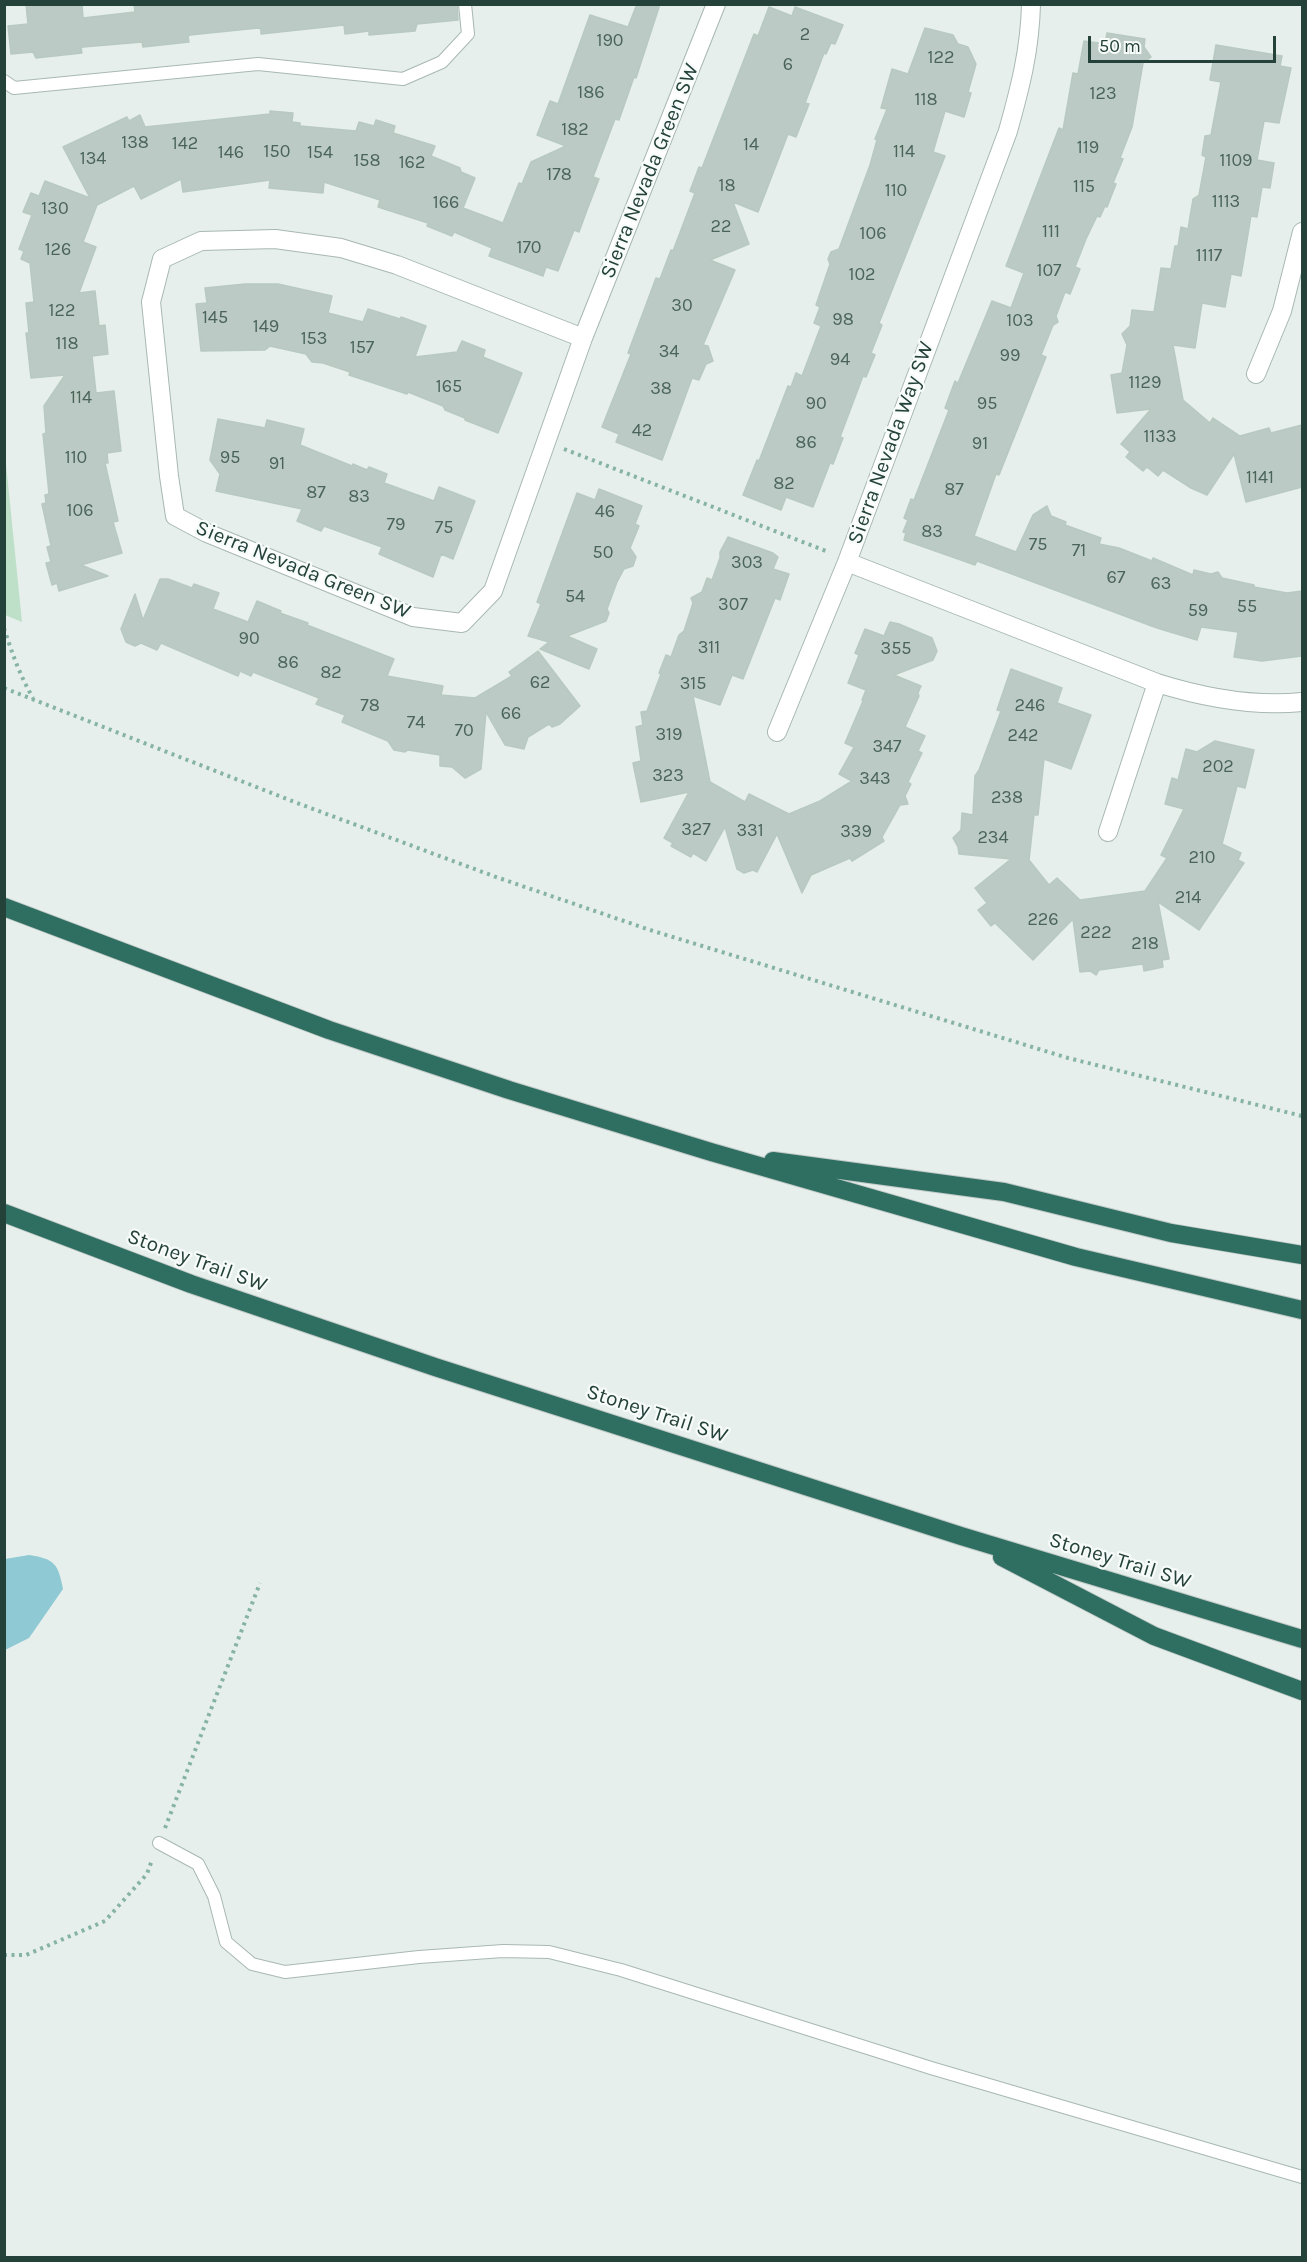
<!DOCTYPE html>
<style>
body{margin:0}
#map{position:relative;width:1307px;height:2262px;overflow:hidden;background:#e6efeb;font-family:Karla,sans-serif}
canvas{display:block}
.frame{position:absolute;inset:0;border:6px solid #24423a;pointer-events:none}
.scale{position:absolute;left:1088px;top:36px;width:188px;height:27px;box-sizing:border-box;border:3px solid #24423a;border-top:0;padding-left:8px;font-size:18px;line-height:21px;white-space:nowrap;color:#24423a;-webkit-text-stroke:4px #f7fbf9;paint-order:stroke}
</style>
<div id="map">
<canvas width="1307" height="2262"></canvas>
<div class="frame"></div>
<div class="scale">50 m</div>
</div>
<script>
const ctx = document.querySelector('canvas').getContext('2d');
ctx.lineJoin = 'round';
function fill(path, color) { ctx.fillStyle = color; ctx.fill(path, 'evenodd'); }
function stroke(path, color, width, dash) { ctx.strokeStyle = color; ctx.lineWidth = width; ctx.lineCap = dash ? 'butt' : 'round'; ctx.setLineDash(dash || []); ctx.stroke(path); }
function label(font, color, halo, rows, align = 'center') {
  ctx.font = font + ' Karla,sans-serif'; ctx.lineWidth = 4.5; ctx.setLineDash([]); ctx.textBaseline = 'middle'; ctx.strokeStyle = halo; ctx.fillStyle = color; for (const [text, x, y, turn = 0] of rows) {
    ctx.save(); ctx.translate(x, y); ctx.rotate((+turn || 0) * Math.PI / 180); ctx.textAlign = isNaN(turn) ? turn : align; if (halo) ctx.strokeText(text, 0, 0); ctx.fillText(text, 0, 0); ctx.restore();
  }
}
const green = new Path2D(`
 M 5,454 L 22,622 L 5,615 Z`);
const water = new Path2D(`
 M 29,1555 C 55,1559 58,1564 63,1589 L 29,1638 L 5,1650 L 5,1559 Z`);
const building = new Path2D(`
 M 26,4 L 82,4 L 83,18 L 135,12 L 134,4 L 190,4 L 190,7 L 213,4 L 457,4 L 458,20 L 417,24 L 415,31 L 369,35 L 369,31 L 345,34 L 344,25 L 261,34 L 261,29 L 258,28 L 190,35 L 188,36 L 189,42 L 143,47 L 142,42 L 83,47 L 81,48 L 82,53 L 36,58 L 33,52 L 11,54 L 8,26 L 28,24 Z
 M 637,4 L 660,4 L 636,78 L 634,77 L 619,120 L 615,119 L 593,177 L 599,179 L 587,210 L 579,232 L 574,230 L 558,271 L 546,267 L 543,276 L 489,256 L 492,248 L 454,232 L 452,236 L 427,226 L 428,223 L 378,207 L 380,200 L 324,182 L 323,193 L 269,188 L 270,180 L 183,192 L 181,179 L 141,199 L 134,186 L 97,205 L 83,242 L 96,247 L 79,293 L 95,291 L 99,326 L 105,325 L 108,354 L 92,356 L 96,393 L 114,391 L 121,451 L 107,453 L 108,463 L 105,463 L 118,521 L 113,522 L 122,553 L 81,565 L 108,576 L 59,591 L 57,583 L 52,585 L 46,563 L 51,562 L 47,547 L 51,546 L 42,504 L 46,503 L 45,495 L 49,494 L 43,434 L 46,433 L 44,406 L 65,375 L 31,378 L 26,333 L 29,333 L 26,303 L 34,302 L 30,263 L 21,259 L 24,251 L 19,249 L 32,215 L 23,212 L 31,193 L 39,196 L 45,181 L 90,198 L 63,147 L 127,117 L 129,121 L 140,115 L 145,127 L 270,114 L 270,111 L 293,113 L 292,122 L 300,123 L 300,126 L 356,131 L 359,122 L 374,126 L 376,120 L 395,126 L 393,133 L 435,146 L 431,156 L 460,168 L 461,172 L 475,178 L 463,208 L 503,223 L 519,183 L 522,184 L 531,162 L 566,146 L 537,135 L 550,101 L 558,104 L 590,15 L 628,27 Z
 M 769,7 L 792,16 L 795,7 L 843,25 L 835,44 L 831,43 L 826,54 L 824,53 L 805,103 L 809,104 L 796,137 L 788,134 L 758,212 L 733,202 L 749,244 L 710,260 L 735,270 L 703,345 L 708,346 L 713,361 L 706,364 L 699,380 L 692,378 L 662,460 L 616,442 L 619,434 L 602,427 L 631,354 L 628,353 L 656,278 L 660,279 L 671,250 L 673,251 L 695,193 L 690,191 L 699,167 L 702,168 L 754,34 L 758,36 Z
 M 925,28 L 953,35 L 958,44 L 968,47 L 976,64 L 968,92 L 971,93 L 964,117 L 945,111 L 933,152 L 945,156 L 879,323 L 882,325 L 871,353 L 875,355 L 866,377 L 863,376 L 840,437 L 843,438 L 833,464 L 830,463 L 813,507 L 786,497 L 781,510 L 743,495 L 757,460 L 759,461 L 788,386 L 791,387 L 796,373 L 802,376 L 821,326 L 814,323 L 820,307 L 816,305 L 830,264 L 828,259 L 831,252 L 839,249 L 870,165 L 877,140 L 875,139 L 887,109 L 881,108 L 892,69 L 908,74 Z
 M 1107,33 L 1145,39 L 1144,47 L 1151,57 L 1143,63 L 1132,127 L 1120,158 L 1123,159 L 1113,183 L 1116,184 L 1107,207 L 1105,206 L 1100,217 L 1097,216 L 1086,239 L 1075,267 L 1080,269 L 1070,294 L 1065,292 L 1056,316 L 1058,322 L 1053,325 L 1041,355 L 1046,357 L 999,475 L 996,474 L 974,536 L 1016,552 L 1033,515 L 1047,506 L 1051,516 L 1066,522 L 1065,525 L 1101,538 L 1099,544 L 1119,548 L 1152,561 L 1153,558 L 1193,575 L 1194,570 L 1211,574 L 1218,572 L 1222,578 L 1254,585 L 1254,587 L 1287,593 L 1302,591 L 1302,656 L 1262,661 L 1234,657 L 1238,632 L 1201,627 L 1197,640 L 1157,628 L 977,561 L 975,565 L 904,540 L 906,533 L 903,532 L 908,520 L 904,518 L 911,499 L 914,500 L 949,410 L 945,408 L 955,381 L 958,383 L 992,301 L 1011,308 L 1024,273 L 1006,266 L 1059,128 L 1063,130 L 1073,73 L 1078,74 L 1084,41 L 1105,44 Z
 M 1216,45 L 1282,56 L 1280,66 L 1291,68 L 1279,123 L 1264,121 L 1257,160 L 1274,163 L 1270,188 L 1262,187 L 1257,217 L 1251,216 L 1241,276 L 1231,274 L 1225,307 L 1202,303 L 1195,348 L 1173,345 L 1183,400 L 1210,423 L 1213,418 L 1240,436 L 1269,428 L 1271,433 L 1302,425 L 1302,487 L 1246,502 L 1234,454 L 1207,495 L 1191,488 L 1163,470 L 1158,476 L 1147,467 L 1143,471 L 1126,457 L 1130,452 L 1121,444 L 1151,409 L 1117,413 L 1111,375 L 1122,373 L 1127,345 L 1122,334 L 1130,326 L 1132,310 L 1154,312 L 1161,268 L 1171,269 L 1175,246 L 1178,246 L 1181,227 L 1188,229 L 1193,199 L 1199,195 L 1206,157 L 1202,155 L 1205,136 L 1211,135 L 1221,82 L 1210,80 Z
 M 245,284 L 278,284 L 332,296 L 328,313 L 363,322 L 368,309 L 400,319 L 401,317 L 426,326 L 415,357 L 457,352 L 462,341 L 485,350 L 483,357 L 522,373 L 498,433 L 465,420 L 465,418 L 445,410 L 443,406 L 408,392 L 407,394 L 349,375 L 350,372 L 323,363 L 312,362 L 306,354 L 270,346 L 265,350 L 201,351 L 196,304 L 207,303 L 205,288 Z
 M 218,419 L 265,428 L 267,420 L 304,429 L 300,445 L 352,466 L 353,464 L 367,470 L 369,467 L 387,474 L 384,483 L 434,501 L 439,487 L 475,501 L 453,559 L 441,554 L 433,577 L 379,554 L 382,547 L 324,526 L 321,531 L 297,521 L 302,509 L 216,491 L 220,474 L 210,460 Z
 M 599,489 L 642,506 L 635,524 L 639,526 L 630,548 L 636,557 L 633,566 L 624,569 L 617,582 L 607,609 L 609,613 L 606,621 L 567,636 L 597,649 L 589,669 L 540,649 L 549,642 L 528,636 L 541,604 L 537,602 L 577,493 L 595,500 Z
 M 728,537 L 773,553 L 778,557 L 773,569 L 789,574 L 780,600 L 775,598 L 743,679 L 732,675 L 720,705 L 693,696 L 710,782 L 745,802 L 749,794 L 789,814 L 820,801 L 852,781 L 839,774 L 854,747 L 845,743 L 863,701 L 862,700 L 866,690 L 848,683 L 859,655 L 855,653 L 865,629 L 884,636 L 890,622 L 899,624 L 932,638 L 937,651 L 933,660 L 894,675 L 921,686 L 918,693 L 919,696 L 905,727 L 925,736 L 918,751 L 922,753 L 908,782 L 911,784 L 905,796 L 908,804 L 900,805 L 882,837 L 884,841 L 852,861 L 850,858 L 811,875 L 802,893 L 777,834 L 757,872 L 753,870 L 744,873 L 737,869 L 725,827 L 706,861 L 693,853 L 691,857 L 671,846 L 673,843 L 664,838 L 689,792 L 641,802 L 633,763 L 641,761 L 636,727 L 643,725 L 641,712 L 647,711 L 661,674 L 659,673 L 666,655 L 671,657 L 679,635 L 684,631 L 693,603 L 691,598 L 702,592 L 707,578 L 712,580 L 720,558 L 720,552 Z
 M 160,579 L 168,579 L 192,588 L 194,584 L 219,593 L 213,609 L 248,622 L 257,601 L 281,611 L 280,613 L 308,623 L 307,625 L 394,659 L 387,676 L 443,686 L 441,695 L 475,698 L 512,676 L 509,672 L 538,651 L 580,706 L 560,724 L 552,727 L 549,724 L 528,737 L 524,749 L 505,745 L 486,712 L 481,769 L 465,778 L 452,767 L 440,766 L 440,755 L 408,750 L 405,752 L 394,750 L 388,741 L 342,722 L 345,715 L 316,704 L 319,698 L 253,672 L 251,676 L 240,671 L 238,676 L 161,643 L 157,650 L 141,643 L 135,646 L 126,642 L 121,629 L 135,594 L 143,620 Z
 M 1011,669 L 1062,688 L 1057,703 L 1091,715 L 1071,769 L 1044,759 L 1038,815 L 1034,815 L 1029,860 L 1049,885 L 1057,878 L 1080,900 L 1145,891 L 1167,858 L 1161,855 L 1184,809 L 1165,804 L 1172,778 L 1178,780 L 1186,749 L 1197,752 L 1215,741 L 1254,750 L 1245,788 L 1237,786 L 1222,844 L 1241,853 L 1238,860 L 1244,863 L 1199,930 L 1158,902 L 1169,959 L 1162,960 L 1163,967 L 1144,971 L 1143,964 L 1099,970 L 1096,975 L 1090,971 L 1080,972 L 1073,919 L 1033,960 L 995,923 L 991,926 L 978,910 L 987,903 L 975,888 L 1011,859 L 959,854 L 958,847 L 953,838 L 961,830 L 962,813 L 973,815 L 975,776 L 979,770 L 1001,711 L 997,710 Z`);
const path = new Path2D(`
 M 564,449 L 826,551
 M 4,628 C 12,653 20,676 33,698
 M 4,688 L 297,803 L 496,877 L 650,930 L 1068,1058 L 1302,1116
 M 165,1828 L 260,1583
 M 4,1955 L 26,1955 L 105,1921 L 147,1874 L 152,1860`);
const service = new Path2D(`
 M 4,81 L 14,88 L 258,64 L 403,79 L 442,62 L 468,34 L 465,4
 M 159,1843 L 198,1864 L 214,1896 L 226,1942 L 252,1964 L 285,1972 L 419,1957 L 503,1951 L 549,1952 L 621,1970 L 931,2068 L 1302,2177`);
const minor = new Path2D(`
 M 583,338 L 397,265 L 341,248 L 275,239 L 201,241 L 162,259 L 151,302 L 169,476 L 175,516 L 207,533 L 413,617 L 462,623 L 493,591 L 583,338 L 716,4
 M 1256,374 L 1282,311 L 1302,232
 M 847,562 L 1157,683 C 1205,698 1253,707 1302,702
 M 777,732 L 847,562 L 1008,131 C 1020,88 1030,50 1031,4
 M 1108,832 L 1157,683`);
const motorway = new Path2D(`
 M 4,907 L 329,1030 L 509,1090 L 711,1152 L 1076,1257 L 1302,1310
 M 773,1161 L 1004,1192 L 1171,1233 L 1302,1255
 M 4,1213 L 191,1284 L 435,1367 L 961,1536 L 1302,1639
 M 1002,1557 L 1154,1636 L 1302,1691`);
const numberNames = [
 ["2",805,35],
 ["190",610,41],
 ["122",941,58],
 ["6",788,65],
 ["186",591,93],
 ["123",1103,94],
 ["118",926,100],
 ["182",575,130],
 ["138",135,143],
 ["142",185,144],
 ["14",751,145],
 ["119",1088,148],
 ["150",277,152],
 ["114",904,152],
 ["146",231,153],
 ["154",320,153],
 ["134",93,159],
 ["158",367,161],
 ["1109",1236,161],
 ["162",412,163],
 ["178",559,175],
 ["18",727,186],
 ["115",1084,187],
 ["110",896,191],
 ["1113",1226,202],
 ["166",446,203],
 ["130",55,209],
 ["22",721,227],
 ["111",1051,232],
 ["106",873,234],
 ["170",529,248],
 ["126",58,250],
 ["1117",1209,256],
 ["107",1049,271],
 ["102",862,275],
 ["30",682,306],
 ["122",62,311],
 ["145",215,318],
 ["98",843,320],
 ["103",1020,321],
 ["149",266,327],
 ["153",314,339],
 ["118",67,344],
 ["157",362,348],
 ["34",669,352],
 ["99",1010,356],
 ["94",840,360],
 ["1129",1145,383],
 ["165",449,387],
 ["38",661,389],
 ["114",81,398],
 ["90",816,404],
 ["95",987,404],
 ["42",642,431],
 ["1133",1160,437],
 ["86",806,443],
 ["91",980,444],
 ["110",76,458],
 ["95",230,458],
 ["91",277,464],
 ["1141",1260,478],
 ["82",784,484],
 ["87",954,490],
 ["87",316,493],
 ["83",359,497],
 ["106",80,511],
 ["46",605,512],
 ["79",396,525],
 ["75",444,528],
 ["83",932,532],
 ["75",1038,545],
 ["71",1079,551],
 ["50",603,553],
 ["303",747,563],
 ["67",1116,578],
 ["63",1161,584],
 ["54",575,597],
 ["307",733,605],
 ["55",1247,607],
 ["59",1198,611],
 ["90",249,639],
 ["311",709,648],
 ["355",896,649],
 ["86",288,663],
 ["82",331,673],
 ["62",540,683],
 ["315",693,684],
 ["78",370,706],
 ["246",1030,706],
 ["66",511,714],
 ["74",416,723],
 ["70",464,731],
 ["319",669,735],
 ["242",1023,736],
 ["347",887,747],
 ["202",1218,767],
 ["323",668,776],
 ["343",875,779],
 ["238",1007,798],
 ["327",696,830],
 ["331",750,831],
 ["339",856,832],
 ["234",993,838],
 ["210",1202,858],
 ["214",1188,898],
 ["226",1043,920],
 ["222",1096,933],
 ["218",1145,944]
];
const streetNames = [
 ["Sierra Nevada Green SW",650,171,-68],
 ["Sierra Nevada Way SW",891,443,-70],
 ["Sierra Nevada Green SW",303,570,22],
 ["Stoney Trail SW",197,1261,20],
 ["Stoney Trail SW",657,1414,18],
 ["Stoney Trail SW",1120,1561,17]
];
fill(green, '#bfe0c8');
fill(water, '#8ec9d4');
fill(building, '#bbcac4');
stroke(building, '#b8c9c2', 1.5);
stroke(service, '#a8b8b2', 14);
stroke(minor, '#a8b8b2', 20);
stroke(motorway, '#c2cac8', 20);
stroke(path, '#86b3a5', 4, [3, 4.5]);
stroke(service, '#fff', 12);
stroke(minor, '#fff', 18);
stroke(motorway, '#2f6f62', 18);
label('18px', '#4a645c', null, numberNames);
label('21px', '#24423a', '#f7fbf9', streetNames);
</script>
